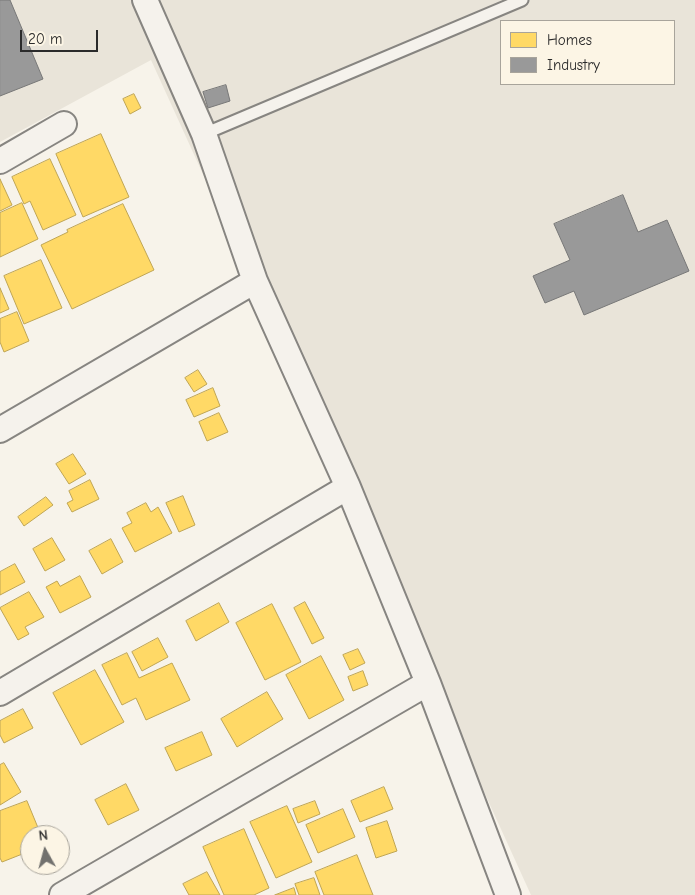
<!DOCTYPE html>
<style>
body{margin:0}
#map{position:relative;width:695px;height:895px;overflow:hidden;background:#f7f3ea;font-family:"Comic Neue",sans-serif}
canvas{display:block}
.legend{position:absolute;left:500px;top:20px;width:175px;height:65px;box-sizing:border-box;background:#fcf5e5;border:1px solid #a8a49b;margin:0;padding:6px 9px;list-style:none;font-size:15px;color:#2b2b2b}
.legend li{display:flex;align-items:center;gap:10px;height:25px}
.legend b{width:25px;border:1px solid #a8a49b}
.north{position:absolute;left:20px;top:825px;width:50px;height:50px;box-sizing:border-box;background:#fcf5e5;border:1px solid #a8a49b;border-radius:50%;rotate:353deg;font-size:14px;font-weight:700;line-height:20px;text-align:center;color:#2b2b2b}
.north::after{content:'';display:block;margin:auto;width:18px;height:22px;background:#72716e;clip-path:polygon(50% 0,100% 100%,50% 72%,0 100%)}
.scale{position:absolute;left:20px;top:30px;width:78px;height:22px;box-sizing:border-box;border:2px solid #2b2b2b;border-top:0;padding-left:6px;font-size:15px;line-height:18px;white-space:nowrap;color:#2b2b2b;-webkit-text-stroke:4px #fcf5e5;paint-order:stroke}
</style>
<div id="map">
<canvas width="695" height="895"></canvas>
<ul class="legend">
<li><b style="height:14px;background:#ffd966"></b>Homes</li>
<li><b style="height:14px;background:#999"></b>Industry</li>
</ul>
<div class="north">N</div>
<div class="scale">20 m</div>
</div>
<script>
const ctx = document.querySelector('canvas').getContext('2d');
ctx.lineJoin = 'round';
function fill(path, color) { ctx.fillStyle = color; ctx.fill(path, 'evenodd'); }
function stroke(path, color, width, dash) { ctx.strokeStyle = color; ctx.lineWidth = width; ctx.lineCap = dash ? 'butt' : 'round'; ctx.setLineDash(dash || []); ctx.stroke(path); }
const built = new Path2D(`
 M 0,0 L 695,0 L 695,895 L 531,895 L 151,60 L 0,142 ZM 501,21 L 674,21 L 674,84 L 501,84 Z`);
const homes = new Path2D(`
 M 134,94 L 141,108 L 130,114 L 123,99 Z
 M 101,134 L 129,197 L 83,217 L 56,154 Z
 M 50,159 L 76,215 L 43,230 L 30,201 L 24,204 L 12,177 Z
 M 0,179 L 12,205 L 0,211 Z
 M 22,203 L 38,239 L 0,257 L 0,213 Z
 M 123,204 L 154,270 L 72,309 L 41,245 L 68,232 L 67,230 Z
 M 41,260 L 62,308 L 24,324 L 4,276 Z
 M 0,288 L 9,309 L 0,313 Z
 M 17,312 L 29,341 L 4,352 L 0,342 L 0,319 Z
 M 198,370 L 207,384 L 194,392 L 185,378 Z
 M 213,388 L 220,406 L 194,417 L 186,400 Z
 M 219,413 L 228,432 L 207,441 L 199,422 Z
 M 73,454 L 86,474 L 69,484 L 56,464 Z
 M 90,480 L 99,499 L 72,512 L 67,503 L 73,500 L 69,491 Z
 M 183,496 L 195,525 L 179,532 L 166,503 Z
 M 46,497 L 53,505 L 24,526 L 18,517 Z
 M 146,503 L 151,512 L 158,507 L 172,533 L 135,552 L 122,528 L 132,523 L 127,513 Z
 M 52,538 L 65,560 L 45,571 L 33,549 Z
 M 111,539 L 123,562 L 102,574 L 89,551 Z
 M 15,564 L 25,582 L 0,595 L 0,572 Z
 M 80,576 L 91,597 L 60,613 L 46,587 L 57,581 L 60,586 Z
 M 29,592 L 44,617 L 25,627 L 29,634 L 18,640 L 0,608 Z
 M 305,602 L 324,638 L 312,644 L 294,608 Z
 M 219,603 L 229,622 L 196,641 L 186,621 Z
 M 272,604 L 301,662 L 265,680 L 236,623 Z
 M 158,638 L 168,657 L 142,671 L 132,652 Z
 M 358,649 L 365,663 L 350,670 L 343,655 Z
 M 127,653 L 139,678 L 172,663 L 190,700 L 146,720 L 136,698 L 122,705 L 102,665 Z
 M 321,656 L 344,700 L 309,719 L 286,675 Z
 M 95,670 L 124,722 L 81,745 L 53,693 Z
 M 363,671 L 368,685 L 353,691 L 348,677 Z
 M 267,692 L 283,719 L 237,747 L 221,719 Z
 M 23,709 L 33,728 L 4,743 L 0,735 L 0,721 Z
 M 202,732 L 212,755 L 176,771 L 165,748 Z
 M 4,763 L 21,792 L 0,805 L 0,765 Z
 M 126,784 L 139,810 L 108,825 L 95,800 Z
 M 384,787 L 393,809 L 360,822 L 351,801 Z
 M 27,801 L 41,835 L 30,835 L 30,851 L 2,862 L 0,858 L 0,811 Z
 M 315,801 L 320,814 L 298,823 L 293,809 Z
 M 287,806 L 312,862 L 276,878 L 250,822 Z
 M 343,809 L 355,837 L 318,853 L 306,825 Z
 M 387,821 L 397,851 L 376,858 L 366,828 Z
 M 244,829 L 269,888 L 254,895 L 224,895 L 203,847 Z
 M 357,855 L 373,895 L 324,895 L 315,872 Z
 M 207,872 L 220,895 L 189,895 L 183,884 Z
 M 314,878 L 320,895 L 299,895 L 295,884 Z
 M 294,888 L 296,895 L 275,895 Z`);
const industry = new Path2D(`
 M 0,0 L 10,0 L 43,79 L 0,96 Z
 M 226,85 L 230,101 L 208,108 L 203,92 Z
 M 623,195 L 638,232 L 667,220 L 689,271 L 584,315 L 574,291 L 545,303 L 533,276 L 570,260 L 554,224 Z`);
const lane = new Path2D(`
 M 204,134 L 522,0`);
const street = new Path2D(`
 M 145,0 L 204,134 L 255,281 L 348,487 L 428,683 L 508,895
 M 0,161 L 64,124
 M 0,430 L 255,281
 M 0,693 L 348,487
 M 62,895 L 428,683`);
fill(built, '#e9e4d9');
fill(homes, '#ffd966');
stroke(homes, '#bfa554', 1);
fill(industry, '#999');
stroke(industry, '#787878', 1);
stroke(lane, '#878581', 15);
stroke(street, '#878581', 28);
stroke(lane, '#f5f2ec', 11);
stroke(street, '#f5f2ec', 24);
</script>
